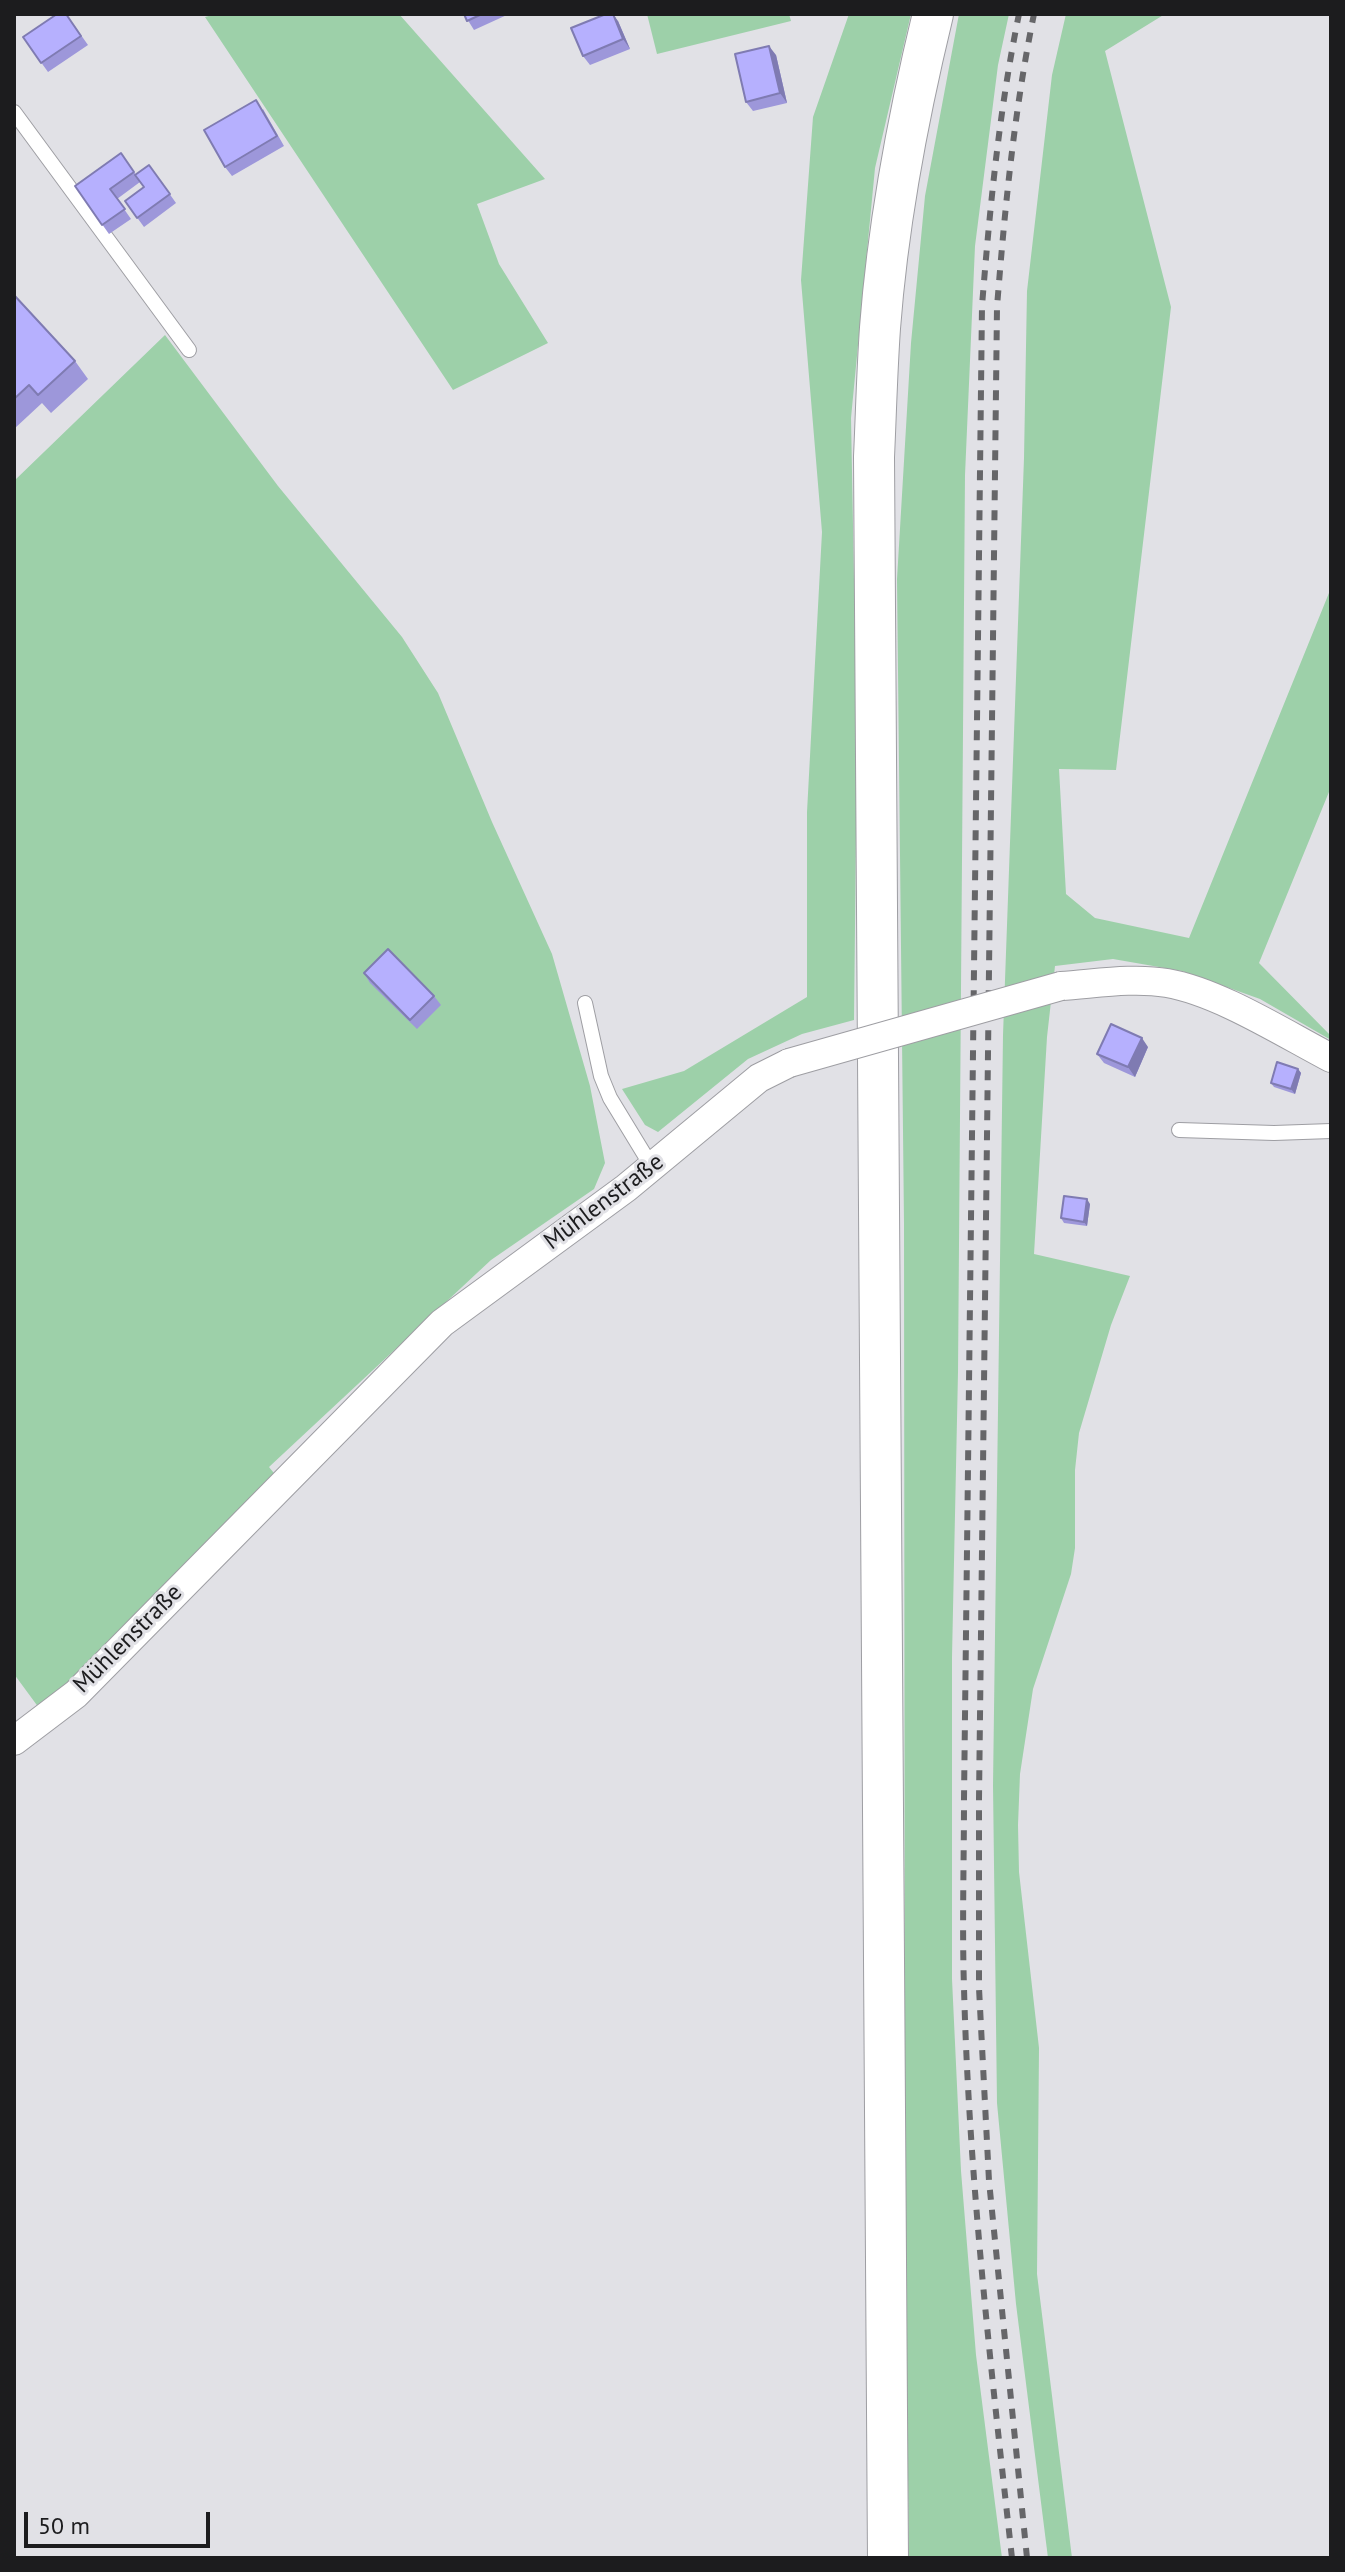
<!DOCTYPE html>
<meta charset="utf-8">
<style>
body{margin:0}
#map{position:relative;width:1345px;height:2572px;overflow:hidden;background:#e1e1e6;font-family:"PT Sans",sans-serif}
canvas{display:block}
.frame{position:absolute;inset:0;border:16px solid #1c1c1e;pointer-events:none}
.scale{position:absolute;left:24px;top:2512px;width:186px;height:36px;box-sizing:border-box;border:4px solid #1c1c1e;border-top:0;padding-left:10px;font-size:24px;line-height:28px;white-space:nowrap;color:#1c1c1e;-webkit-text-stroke:6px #e1e1e6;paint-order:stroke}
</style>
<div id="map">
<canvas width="1345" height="2572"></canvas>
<div class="frame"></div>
<div class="scale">50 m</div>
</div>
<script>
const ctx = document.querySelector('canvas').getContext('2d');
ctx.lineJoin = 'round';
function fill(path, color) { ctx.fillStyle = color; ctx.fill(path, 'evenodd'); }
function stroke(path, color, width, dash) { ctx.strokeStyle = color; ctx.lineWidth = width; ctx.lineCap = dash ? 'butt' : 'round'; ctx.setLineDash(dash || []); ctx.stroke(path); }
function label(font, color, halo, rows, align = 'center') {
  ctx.font = font + ' "PT Sans",sans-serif'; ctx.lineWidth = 6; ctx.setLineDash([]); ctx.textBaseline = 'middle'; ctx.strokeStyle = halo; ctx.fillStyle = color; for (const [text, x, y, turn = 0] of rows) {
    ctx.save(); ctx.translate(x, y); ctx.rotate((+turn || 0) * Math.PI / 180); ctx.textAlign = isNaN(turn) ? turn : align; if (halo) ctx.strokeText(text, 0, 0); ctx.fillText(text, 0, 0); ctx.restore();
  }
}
const green = new Path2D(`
 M 216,14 L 399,14 L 545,179 L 477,204 L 499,264 L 548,343 L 453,390 L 205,17 Z
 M 647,14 L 789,14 L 791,21 L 657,54 Z
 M 849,14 L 911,14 L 875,168 L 851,418 L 857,740 L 854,1020 L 802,1034 L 748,1059 L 658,1132 L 645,1125 L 622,1089 L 684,1071 L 807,997 L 807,812 L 822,532 L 801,280 L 813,117 Z
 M 959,14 L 1009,14 L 998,65 L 975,246 L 965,475 L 958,1372 L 952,1657 L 952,1979 L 961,2171 L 976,2355 L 1002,2558 L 909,2558 L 905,2222 L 904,1223 L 897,579 L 911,343 L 925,196 Z
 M 1066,14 L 1165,14 L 1105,51 L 1171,307 L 1116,770 L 1059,769 L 1066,894 L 1095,918 L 1189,938 L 1331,588 L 1331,787 L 1259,963 L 1331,1036 L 1331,1040 L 1260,999 L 1182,971 L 1113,959 L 1055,966 L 1047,1037 L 1034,1254 L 1130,1276 L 1111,1325 L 1079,1433 L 1075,1470 L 1075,1548 L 1071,1574 L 1033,1689 L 1020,1774 L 1018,1825 L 1019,1872 L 1039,2048 L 1037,2274 L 1072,2558 L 1048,2558 L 1016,2304 L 997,2103 L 993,1785 L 1003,1035 L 1024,458 L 1027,291 L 1052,75 Z
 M 165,335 L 278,486 L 402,637 L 438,693 L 492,822 L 552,954 L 590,1086 L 605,1163 L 594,1189 L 491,1260 L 269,1467 L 290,1493 L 39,1708 L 14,1674 L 14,481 Z`);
const service = new Path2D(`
 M 14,112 L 189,350
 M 585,1003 L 601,1076 L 610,1098 L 652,1167
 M 1179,1130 L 1274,1133 L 1331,1131`);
const minor = new Path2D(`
 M 1061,986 C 1094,984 1133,977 1167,983 C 1219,992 1283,1033 1331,1058
 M 14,1741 L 76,1694 L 442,1323 L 626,1188 L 759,1078 L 789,1063`);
const secondary = new Path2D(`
 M 888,2558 L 874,457 C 876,414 877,371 880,328 C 888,222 908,117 933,14`);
const rail = new Path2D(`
 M 1012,2558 C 991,2369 969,2178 964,1988 C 962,1925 964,1862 964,1799 L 982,306 C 990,207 999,111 1019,14
 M 1027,2558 L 989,2181 L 979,1988 L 979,1799 L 997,307 C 1005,207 1014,112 1034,14`);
const minorBridge = new Path2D(`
 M 789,1063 L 1061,986`);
const wall = new Path2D(`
 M 66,14 L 88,45 L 48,72 L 23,37 Z
 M 464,14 L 509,14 L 474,30 Z
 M 618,21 L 630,49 L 590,65 L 583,56 Z
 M 776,55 L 787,103 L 753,111 L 746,102 Z
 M 263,109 L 284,146 L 232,176 L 225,167 Z
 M 121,153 L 136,175 L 149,165 L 176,203 L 144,227 L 125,201 L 144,187 L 140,182 L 117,199 L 131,219 L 109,234 L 75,186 Z
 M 14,295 L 75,361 L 88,379 L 51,413 L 42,403 L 14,429 Z
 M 364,973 L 434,996 L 441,1005 L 417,1029 L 370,983 Z
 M 1148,1047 L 1135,1077 L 1104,1063 L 1097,1054 Z
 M 1298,1069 L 1301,1073 L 1295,1094 L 1274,1087 L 1271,1083 Z
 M 1090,1204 L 1087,1226 L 1064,1223 L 1061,1218 Z`);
const shadedWall = new Path2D(`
 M 613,14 L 618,21 L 630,49 L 623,39 Z
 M 769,46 L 776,55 L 787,103 L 780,93 Z
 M 1142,1038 L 1148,1047 L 1135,1077 L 1128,1067 Z
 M 1298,1069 L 1301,1073 L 1295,1094 L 1291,1089 Z
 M 1087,1199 L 1090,1204 L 1087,1226 L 1084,1222 Z`);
const building = new Path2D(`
 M 57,14 L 66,14 L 81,36 L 41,63 L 23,37 Z
 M 464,14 L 482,14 L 467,21 Z
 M 606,14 L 613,14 L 623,39 L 583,56 L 571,28 Z
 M 769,46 L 780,93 L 746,102 L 735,54 Z
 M 256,100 L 277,136 L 225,167 L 204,130 Z
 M 121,153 L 134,172 L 110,189 L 125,209 L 102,225 L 75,186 Z
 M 149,165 L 170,194 L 137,218 L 125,201 L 144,187 L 135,175 Z
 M 14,295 L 75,361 L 38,395 L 29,385 L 14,399 Z
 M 388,949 L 434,996 L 410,1020 L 364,973 Z
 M 1111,1024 L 1142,1038 L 1128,1067 L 1097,1054 Z
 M 1277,1062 L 1298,1069 L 1291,1089 L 1271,1083 Z
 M 1064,1196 L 1087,1199 L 1084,1222 L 1061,1218 Z`);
const streetNames = [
 ["Mühlenstraße",604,1202,-37],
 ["Mühlenstraße",128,1639,-45]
];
fill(green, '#9dd0a9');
stroke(service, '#9e9ea3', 16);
stroke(minor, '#9e9ea3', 30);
stroke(secondary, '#9e9ea3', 42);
stroke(service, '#fff', 14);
stroke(minor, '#fff', 28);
stroke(secondary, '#fff', 40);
stroke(rail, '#666669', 6, [10, 10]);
stroke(minorBridge, '#9e9ea3', 30, []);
stroke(minorBridge, '#fff', 28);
fill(wall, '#9d97da');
fill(shadedWall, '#7f7bb2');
fill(building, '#b6b0fe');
stroke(building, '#7f7bb2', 2);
label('24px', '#1c1c1e', '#e1e1e6', streetNames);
</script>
